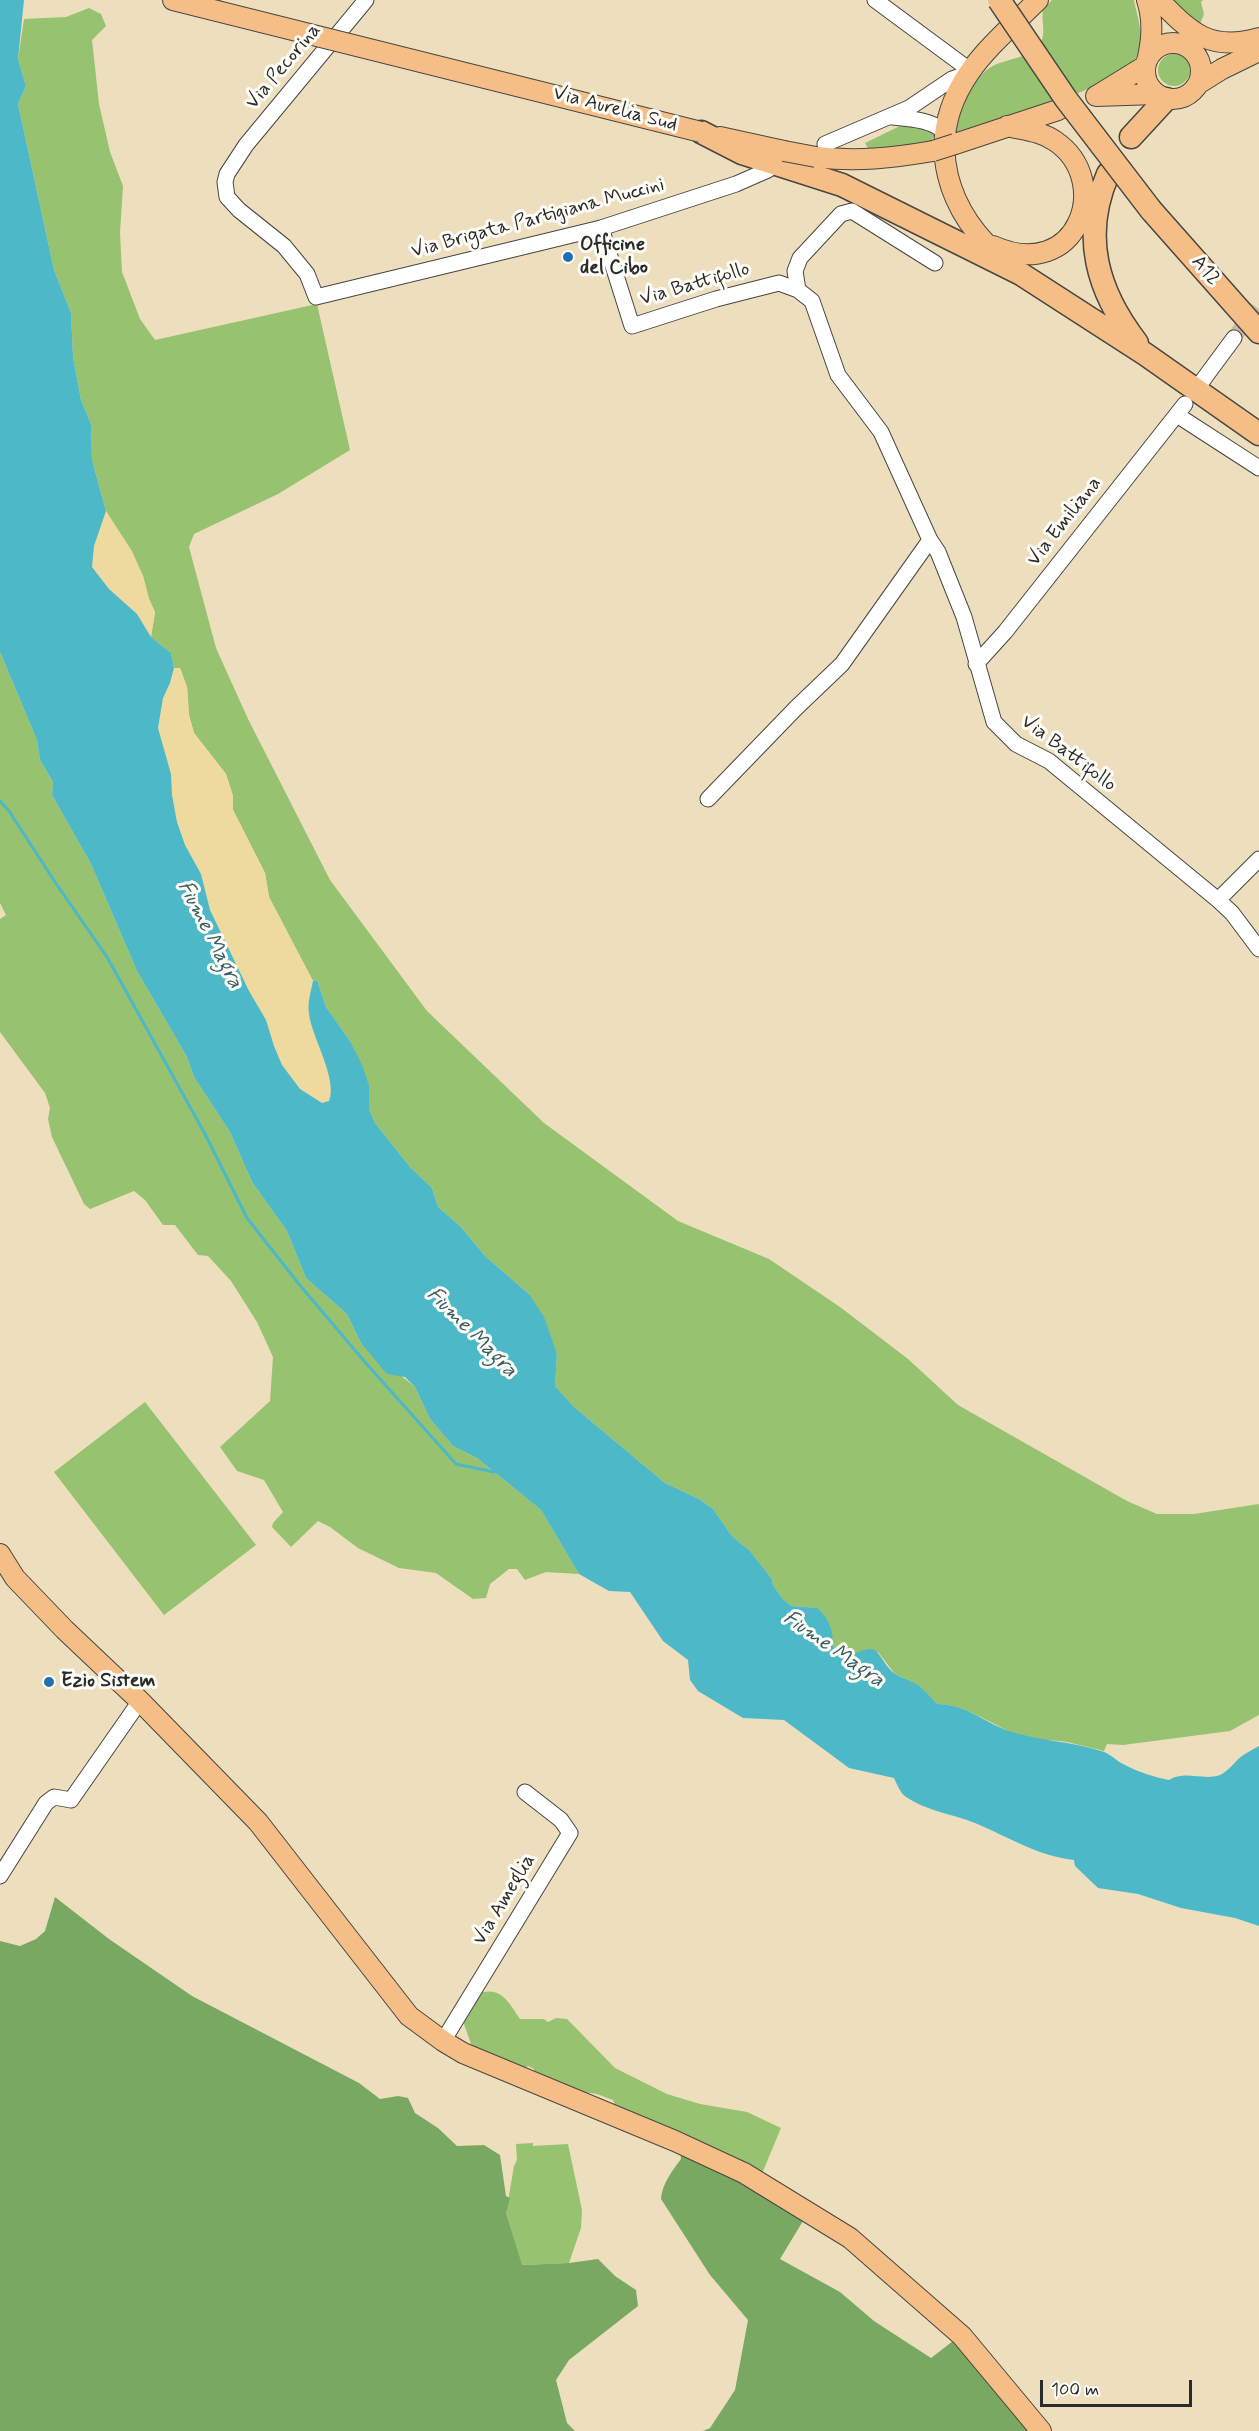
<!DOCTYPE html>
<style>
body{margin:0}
#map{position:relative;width:1259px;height:2431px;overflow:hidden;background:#eddfbd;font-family:Mynerve,sans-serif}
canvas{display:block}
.scale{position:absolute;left:1040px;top:2380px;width:152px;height:27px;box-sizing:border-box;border:3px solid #2b2b2b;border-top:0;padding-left:8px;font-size:18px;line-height:21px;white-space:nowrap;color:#2b2b2b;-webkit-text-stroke:4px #fdfcf7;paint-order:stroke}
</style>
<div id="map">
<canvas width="1259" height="2431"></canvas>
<div class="scale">100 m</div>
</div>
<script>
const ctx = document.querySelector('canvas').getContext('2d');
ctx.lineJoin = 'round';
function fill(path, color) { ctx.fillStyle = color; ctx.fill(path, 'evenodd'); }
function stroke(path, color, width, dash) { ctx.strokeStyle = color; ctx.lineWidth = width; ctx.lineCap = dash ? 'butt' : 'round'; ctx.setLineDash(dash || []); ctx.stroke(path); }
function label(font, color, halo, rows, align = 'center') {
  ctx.font = font + ' Mynerve,sans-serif'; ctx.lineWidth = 6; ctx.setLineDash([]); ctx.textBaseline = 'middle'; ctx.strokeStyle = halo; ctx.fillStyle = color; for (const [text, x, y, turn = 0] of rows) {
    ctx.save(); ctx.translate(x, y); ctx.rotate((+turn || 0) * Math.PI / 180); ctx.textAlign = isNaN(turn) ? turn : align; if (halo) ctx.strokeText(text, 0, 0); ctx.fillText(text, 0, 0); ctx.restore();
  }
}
const green = new Path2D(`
 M 1052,0 L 1134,0 C 1137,17 1147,42 1136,58 C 1115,90 990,122 951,134 C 956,110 969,81 991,67 C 1006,58 1032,59 1041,42 C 1046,31 1041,21 1043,10 Z
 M 1170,0 L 1203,0 L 1201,2 L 1204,14 L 1198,29 Z
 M 89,8 L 101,14 L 106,26 L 92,40 L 99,104 L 110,152 L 123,186 L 120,233 L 122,272 L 140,319 L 155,340 L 317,304 L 350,450 L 278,494 L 194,534 L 189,547 L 216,648 L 248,719 L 330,880 L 427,1011 L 544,1123 L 678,1221 L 769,1259 L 840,1307 L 908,1359 L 958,1405 L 1127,1501 L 1157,1514 L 1194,1514 L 1259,1504 L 1259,1715 L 1230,1731 L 1123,1745 L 1107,1744 L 1104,1751 C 1092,1748 1079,1745 1067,1742 C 1053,1740 1038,1740 1025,1737 C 993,1728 971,1705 937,1704 L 915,1683 L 895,1674 L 878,1652 L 852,1656 L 836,1652 L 832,1647 L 830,1626 L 818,1608 L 791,1606 L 782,1598 L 773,1585 L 772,1579 L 750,1551 L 732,1536 L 713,1509 L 699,1499 L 665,1483 L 574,1407 L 555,1386 L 557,1354 L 529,1294 L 486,1257 L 460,1226 L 438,1207 L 432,1188 L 410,1167 L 375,1123 L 369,1109 L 369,1085 L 350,1041 L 326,1007 L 317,980 L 313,981 L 269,897 L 265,873 L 233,810 L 233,796 L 226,774 L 194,733 L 189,715 L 187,687 L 180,668 L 174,668 L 171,653 L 151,637 L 155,612 L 149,599 L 143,576 L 106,511 L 92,460 L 91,424 L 81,400 L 73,357 L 71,313 L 54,270 L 18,104 L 26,86 L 18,59 L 24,19 L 66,17 Z
 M1158 70a16 16 0 1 1 32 0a16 16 0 1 1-32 0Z
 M 919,124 L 936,134 L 930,142 L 888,148 L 868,148 L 865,143 L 902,125 Z
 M 0,652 L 37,740 L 40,760 L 53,782 L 52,795 L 91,864 L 137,971 L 187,1057 L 194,1077 L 230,1132 L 252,1182 L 287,1231 L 306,1278 L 347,1314 L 361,1343 L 415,1387 L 430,1419 L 453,1446 L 477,1458 L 541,1510 L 579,1574 L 546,1572 L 525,1580 L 517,1569 L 509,1569 L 490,1584 L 486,1598 L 473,1599 L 436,1573 L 399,1568 L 358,1548 L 330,1527 L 318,1521 L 291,1547 L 272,1527 L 273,1523 L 283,1512 L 264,1480 L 237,1471 L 220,1447 L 270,1401 L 273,1357 L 257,1322 L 231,1281 L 208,1256 L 198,1255 L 175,1225 L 163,1225 L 145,1200 L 134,1191 L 90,1209 L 84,1204 L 52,1137 L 48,1119 L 50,1108 L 45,1093 L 0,1032 L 0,919 L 6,915 L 0,903 Z
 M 145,1402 L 256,1545 L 164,1615 L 54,1472 Z
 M 475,1985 L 484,1992 C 503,1988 511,2006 520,2019 L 544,2019 L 548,2022 L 556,2018 L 567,2019 L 615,2068 L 667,2094 L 700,2104 L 747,2112 L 781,2128 L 761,2176 L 617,2111 L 613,2100 L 597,2094 L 570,2090 L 534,2077 L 534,2069 L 528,2066 L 521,2072 L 472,2047 L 463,2021 Z
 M 533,2143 L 533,2146 L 568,2144 L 582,2210 L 581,2228 L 569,2263 L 521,2265 L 506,2213 L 514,2166 L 517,2160 L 516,2144 Z`);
const forest = new Path2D(`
 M 55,1897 L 109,1939 L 192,1996 L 359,2083 L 380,2099 L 398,2096 L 408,2098 L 415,2113 L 438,2128 L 457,2146 L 484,2145 L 500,2155 L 506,2196 L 510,2198 L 506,2213 L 522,2265 L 569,2263 L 598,2259 L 615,2276 L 636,2290 L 638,2306 L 569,2360 L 556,2380 L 567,2423 L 575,2431 L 0,2431 L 0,1941 L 20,1946 L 36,1939 L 45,1931 Z
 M 680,2150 L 806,2216 L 780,2259 L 840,2292 L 874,2321 L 931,2358 L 953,2341 L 1034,2431 L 703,2431 L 710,2428 L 735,2390 L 748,2320 L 710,2275 L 661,2199 C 662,2184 672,2171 681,2159 Z`);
const sand = new Path2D(`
 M 106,511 L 132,551 L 143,576 L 149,599 L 155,612 L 151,637 L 137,614 L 109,589 L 92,567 L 94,546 Z
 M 174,668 L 180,668 L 187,687 L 189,715 L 194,733 L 226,774 L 233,796 L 233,810 L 265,873 L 269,897 L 313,981 C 311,992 307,1002 309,1014 C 313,1038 338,1079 329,1102 L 322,1103 L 300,1089 L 282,1065 L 274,1046 L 266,1020 L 249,991 L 210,910 L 201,874 L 185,845 L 177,822 L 172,795 L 171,774 L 158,729 L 163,698 L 170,683 Z`);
const water = new Path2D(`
 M 0,0 L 24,0 L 18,59 L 26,86 L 18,104 L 54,270 L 71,313 L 73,357 L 81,400 L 91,424 L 92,460 L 106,511 L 94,546 L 92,567 L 109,589 L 137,614 L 151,637 L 171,653 L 174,668 L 170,683 L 163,698 L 158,728 L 171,774 L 172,795 L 177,822 L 185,845 L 201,874 L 210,910 L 249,991 L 266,1020 L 274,1046 L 282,1065 L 300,1089 L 322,1103 L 329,1101 C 338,1079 312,1038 309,1014 C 307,1002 311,992 313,981 L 317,980 L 326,1007 L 350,1041 L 362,1065 L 369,1085 L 369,1109 L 375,1123 L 410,1167 L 432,1188 L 438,1207 L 460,1226 L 486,1257 L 529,1294 L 544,1317 L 557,1354 L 555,1386 L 574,1407 L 665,1483 L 699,1499 L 713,1509 L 732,1536 L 750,1551 L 772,1579 L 773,1585 L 782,1598 L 791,1606 L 818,1608 C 822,1613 827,1618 829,1624 C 839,1644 821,1648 851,1656 C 882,1638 876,1659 895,1674 C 900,1677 907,1679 913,1682 C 922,1687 930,1697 937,1704 C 968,1705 980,1720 1006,1730 C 1037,1741 1070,1741 1101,1751 C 1110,1753 1116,1761 1125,1765 C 1138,1772 1154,1777 1169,1780 C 1185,1770 1203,1781 1220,1775 C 1229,1771 1235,1761 1242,1756 C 1247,1752 1254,1749 1259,1746 L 1259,1926 L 1235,1918 L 1181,1908 L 1138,1894 L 1098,1888 L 1075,1866 L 1074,1860 C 1037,1856 1009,1837 975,1823 C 952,1814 927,1811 906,1797 C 900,1793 897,1784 894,1778 L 849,1768 L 784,1720 L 743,1718 L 698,1691 L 690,1680 L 688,1660 L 663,1641 L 630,1592 L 609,1591 L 579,1574 L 541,1510 L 477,1458 L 453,1446 L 430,1419 L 415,1387 L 405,1377 L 387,1374 L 361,1343 L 347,1314 L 306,1278 L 287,1231 L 252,1182 L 230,1132 L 194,1077 L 187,1057 L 137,971 L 91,864 L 52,795 L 53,782 L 40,760 L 37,740 L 0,652 Z`);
const stream = new Path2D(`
 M 0,801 L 9,811 L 55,882 L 107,957 L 205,1134 L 247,1218 L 298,1283 L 364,1361 L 456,1464 L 494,1472`);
const minorTunnel = new Path2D(`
 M 1234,338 L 1259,302`);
const minor = new Path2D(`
 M 366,0 L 246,145 L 227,174 L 225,182 L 227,197 L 239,210 L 284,246 L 307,274 L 316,297 L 601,228 L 736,184 L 768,170
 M 875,0 L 971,71
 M 892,117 C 911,119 930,119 945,132
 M 825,144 L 909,108 L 952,79 L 969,73
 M 601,228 L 632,326 L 716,299 L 779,283 L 798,290 L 812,301 L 838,375 L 881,432 L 930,540 L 938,552 L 964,617 L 994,722 L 1016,744 L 1049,761 L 1218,900 L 1232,913 L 1259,949
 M 798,290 L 795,271 L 800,258 L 841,214 L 852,211 L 935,263
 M 1200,384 L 1234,338
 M 1177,415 L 1259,468
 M 976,664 L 1005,632 L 1185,404
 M 708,799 L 796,708 L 842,664 L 930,540
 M 1218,900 L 1259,859
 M 0,1876 L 46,1803 L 54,1797 L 71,1800 L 140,1701
 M 443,2041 L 570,1833 L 561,1820 L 525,1792`);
const major = new Path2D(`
 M 173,0 L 217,11
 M 1147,0 C 1153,18 1152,39 1148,57
 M 1159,0 C 1191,33 1210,52 1259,38
 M1145 71a28 28 0 1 1 56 0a28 28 0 1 1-56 0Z
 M 1198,84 L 1222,69 L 1259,51
 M 1098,95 L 1145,66
 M 1096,96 L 1156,94
 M 720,137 L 784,151
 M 955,144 L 1058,110
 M 816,157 C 856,162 893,158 933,151
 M 993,246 C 1078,284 1114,181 1055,141 C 1041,131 1023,130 1007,126
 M 1007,263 C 947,214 922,142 969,73 C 987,47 1015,23 1038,0
 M 0,1554 L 15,1578 L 65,1630 L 140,1701 L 258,1822 L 409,2016 L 443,2041 L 463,2053 L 675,2141 L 744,2173 L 850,2238 L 962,2336 L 1041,2431`);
const highway = new Path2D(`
 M 701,132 L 742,153 L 842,185 L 1021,274 L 1145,354 L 1259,434
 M 1131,137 L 1166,99
 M 1108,174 C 1081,236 1097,291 1137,343
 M 1151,210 L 1259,332`);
const majorBridge = new Path2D(`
 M 217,11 L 701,132
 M 784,151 L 816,157
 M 933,151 L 955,144`);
const highwayBridge = new Path2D(`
 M 999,0 L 1066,99 L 1151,210`);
const markers = [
 [568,257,6,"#1f6fb2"],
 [49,1682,6,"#1f6fb2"]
];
const streetNames = [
 ["Via Pecorina",284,67,-50],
 ["Via Aurelia Sud",615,110,15],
 ["Via Brigata Partigiana Muccini",538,219,-15],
 ["A12",1205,271,49],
 ["Via Battifollo",695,285,-16],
 ["Via Emiliana",1065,522,-52],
 ["Via Battifollo",1068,754,37],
 ["Via Ameglia",505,1900,-59]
];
const poiNames = [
 ["Officine",580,246],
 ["del Cibo",580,269],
 ["Ezio Sistem",61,1682]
];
const waterNames = [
 ["Fiume Magra",209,935,63],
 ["Fiume Magra",471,1333,45],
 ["Fiume Magra",833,1650,35]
];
fill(green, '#97c26f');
fill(forest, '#79a862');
fill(sand, '#eeda9e');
fill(water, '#4cb8c8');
stroke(stream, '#4cb8c8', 3);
stroke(minorTunnel, '#c6bba0', 15, [15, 8]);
stroke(minor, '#484641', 17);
stroke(major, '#484641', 22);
stroke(highway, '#484641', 25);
stroke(minor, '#fff', 15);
stroke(major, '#f6be87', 20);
stroke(highway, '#f6be87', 22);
stroke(majorBridge, '#484641', 22, []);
stroke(highwayBridge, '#484641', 25, []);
stroke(majorBridge, '#f6be87', 20);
stroke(highwayBridge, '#f6be87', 22);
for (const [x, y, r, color] of markers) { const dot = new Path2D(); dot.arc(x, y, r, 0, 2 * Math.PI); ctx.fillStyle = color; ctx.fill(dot); stroke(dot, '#fdfcf7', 2); }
label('20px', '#2b2b2b', '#fdfcf7', streetNames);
label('bold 20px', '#2b2b2b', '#fdfcf7', poiNames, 'left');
label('italic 21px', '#375c62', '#fdfcf7', waterNames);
</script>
